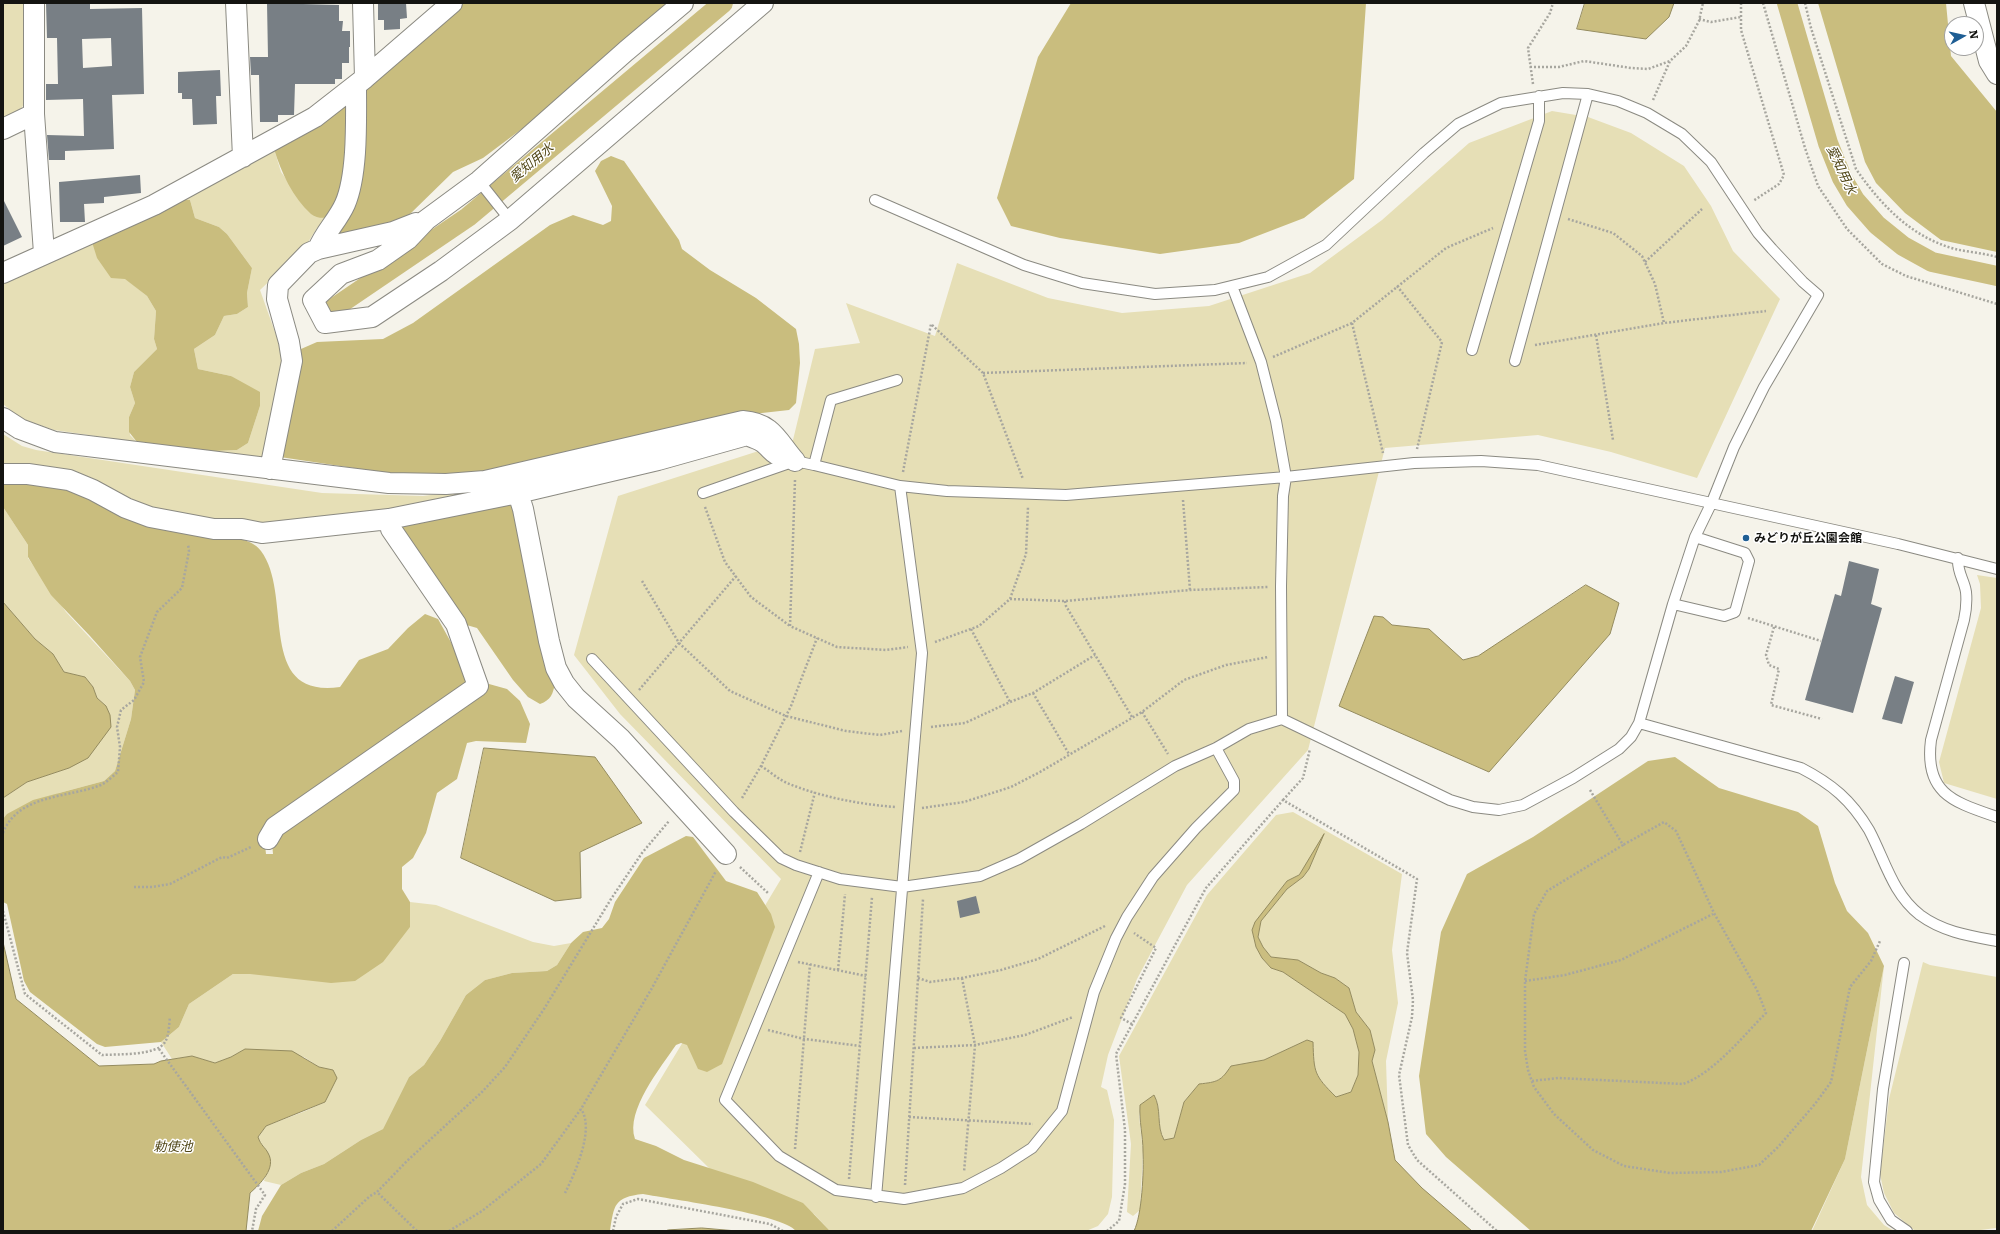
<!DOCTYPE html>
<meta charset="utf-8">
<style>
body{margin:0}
#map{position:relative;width:2000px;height:1234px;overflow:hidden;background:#f5f3ea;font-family:Literata,serif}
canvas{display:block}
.frame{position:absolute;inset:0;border:4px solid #141411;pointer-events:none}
.north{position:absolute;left:1944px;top:16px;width:40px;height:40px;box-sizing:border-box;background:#fff;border:1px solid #a1a1a0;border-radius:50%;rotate:82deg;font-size:11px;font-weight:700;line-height:16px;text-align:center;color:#141411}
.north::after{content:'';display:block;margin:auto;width:14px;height:18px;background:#1f5e94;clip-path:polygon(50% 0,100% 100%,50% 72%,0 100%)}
</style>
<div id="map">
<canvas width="2000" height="1234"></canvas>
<div class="frame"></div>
<div class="north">N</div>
</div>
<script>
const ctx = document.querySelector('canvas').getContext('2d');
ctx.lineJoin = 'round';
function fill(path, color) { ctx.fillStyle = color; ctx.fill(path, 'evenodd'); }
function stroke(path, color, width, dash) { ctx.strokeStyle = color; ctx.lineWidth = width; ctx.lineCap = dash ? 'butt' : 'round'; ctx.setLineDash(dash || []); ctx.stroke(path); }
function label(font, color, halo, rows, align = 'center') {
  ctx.font = font + ' Literata,"Noto Sans JP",serif'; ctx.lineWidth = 3; ctx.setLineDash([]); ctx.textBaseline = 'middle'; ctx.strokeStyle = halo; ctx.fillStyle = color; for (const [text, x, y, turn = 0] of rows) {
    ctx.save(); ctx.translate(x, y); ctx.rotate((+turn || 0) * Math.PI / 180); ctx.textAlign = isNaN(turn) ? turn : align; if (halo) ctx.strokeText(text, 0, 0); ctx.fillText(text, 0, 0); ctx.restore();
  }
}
const green = new Path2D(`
 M 3,3 L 26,3 L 29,95 L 21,109 L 3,118 Z
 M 1552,111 L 1588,117 L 1631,133 L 1684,166 L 1711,206 L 1733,251 L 1780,299 L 1697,478 L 1611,452 L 1538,435 L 1385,448 L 1308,750 L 1187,885 L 1137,979 L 1108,1055 L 1101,1087 L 1107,1090 L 1114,1120 L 1112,1197 L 1108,1214 L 1098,1226 L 1086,1231 L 830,1231 L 814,1214 L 711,1170 L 645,1105 L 781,879 L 620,714 L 574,655 L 618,496 L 793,440 L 815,349 L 860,343 L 846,303 L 935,336 L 957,263 L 1048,298 L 1122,313 L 1209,306 L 1310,273 L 1382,220 L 1469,143 Z
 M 274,149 L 281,172 L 312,214 L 332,217 L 317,228 L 305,247 L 260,290 L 281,349 L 283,367 L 265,455 L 255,458 L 194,452 L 237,450 L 248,443 L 260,406 L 231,376 L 198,369 L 194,349 L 215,335 L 224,316 L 237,314 L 248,307 L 247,293 L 252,268 L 227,234 L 219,227 L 195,218 L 190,200 L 177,200 Z
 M 92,242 L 125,278 L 147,296 L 156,311 L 154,339 L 157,349 L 134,372 L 130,387 L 135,403 L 129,417 L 130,435 L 137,442 L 54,430 L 20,418 L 3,404 L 3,284 Z
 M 3,434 L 22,446 L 36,450 L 322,493 L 423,496 L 470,490 L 508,493 L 271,527 L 152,513 L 3,467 Z
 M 3,507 L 28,545 L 28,558 L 66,612 L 130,681 L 135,690 L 131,719 L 115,771 L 104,781 L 59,793 L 3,819 L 3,798 L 27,782 L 69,768 L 106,706 L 97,698 L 93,687 L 85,677 L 64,672 L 53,654 L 35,639 L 3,602 Z
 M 1977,575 L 1997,578 L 1997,799 L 1944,783 L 1939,762 L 1981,608 L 1980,584 Z
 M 1293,812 L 1402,874 L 1392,950 L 1398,1003 L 1386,1061 L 1388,1122 L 1372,1061 L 1375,1050 L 1370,1030 L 1356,1012 L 1349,988 L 1335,978 L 1321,973 L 1298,960 L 1271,957 L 1263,947 L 1258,937 L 1261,921 L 1287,889 L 1303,877 L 1309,869 L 1322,838 L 1299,875 L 1287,881 L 1252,930 L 1256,947 L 1262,958 L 1271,968 L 1283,972 L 1345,1014 L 1353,1029 L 1359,1052 L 1358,1075 L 1351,1092 L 1336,1097 C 1314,1075 1314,1073 1313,1043 L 1307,1040 L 1264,1060 L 1232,1066 C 1221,1081 1218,1082 1199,1084 L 1184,1102 L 1174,1138 L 1164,1140 C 1156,1126 1163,1109 1154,1095 L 1140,1105 L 1139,1116 L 1143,1151 L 1140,1210 L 1133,1216 L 1127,1212 L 1131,1144 L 1119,1056 L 1207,895 L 1276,815 Z
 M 410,902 L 436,905 L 533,942 L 554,946 L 571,943 L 557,965 L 547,971 L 512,973 L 485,980 L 466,995 L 440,1041 L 424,1065 L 409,1077 L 383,1129 L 361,1140 L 324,1164 L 301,1173 L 281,1185 L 264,1181 L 270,1165 L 258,1138 L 266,1126 L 303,1112 L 325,1102 L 333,1070 L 319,1067 L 304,1057 L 245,1049 L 231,1057 L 215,1063 L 192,1056 L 172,1059 L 161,1042 L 179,1027 L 189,1004 L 233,974 L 250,974 L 410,927 Z
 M 1923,962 L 1930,965 L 1997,977 L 1996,1228 L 1973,1231 L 1914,1230 L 1894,1213 L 1884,1193 L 1880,1174 L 1889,1099 Z
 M 1884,966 L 1861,1177 L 1867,1205 L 1884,1225 L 1894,1231 L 1812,1231 L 1845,1159 Z`);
const forest = new Path2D(`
 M 463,3 L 673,3 L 559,101 L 483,158 L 453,172 L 409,215 L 399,222 L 328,240 L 338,224 L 361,91 Z
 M 1071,3 L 1366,3 L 1354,179 L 1304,218 L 1239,243 L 1160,254 L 1060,238 L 1011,226 L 997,198 L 1038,57 Z
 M 1818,3 L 1946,3 L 1951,56 L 1997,112 L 1997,252 L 1941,240 L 1905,213 L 1876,183 L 1865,162 Z
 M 352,98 L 347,182 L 332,217 C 325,218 317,219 311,214 C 293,198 281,172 274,149 Z
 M 611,156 L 624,161 L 679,240 L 682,249 L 710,270 L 756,298 L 796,329 L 799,344 L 800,363 L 796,403 L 789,410 L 753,414 L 480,473 L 414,477 L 280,457 L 297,361 L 301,349 L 317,342 L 383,339 L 413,323 L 550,225 L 573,215 L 603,225 L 611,221 L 612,206 L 595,171 L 601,161 Z
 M 177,200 L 190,200 L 195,218 L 219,227 L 227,234 L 252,268 L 247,293 L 248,307 L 237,314 L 224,316 L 215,335 L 194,349 L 198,369 L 231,376 L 260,392 L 260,406 L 248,443 L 237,450 L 194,452 L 137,442 L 129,432 L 129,417 L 135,403 L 130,387 L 134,372 L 157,349 L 154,339 L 156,311 L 147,296 L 125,279 L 111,278 L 97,258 L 92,242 Z
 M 3,483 C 17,483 32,482 45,484 C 56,486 67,490 78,492 C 123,504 166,521 211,533 C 226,537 251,537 261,551 C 294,595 255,699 340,687 L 359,660 L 388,649 L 408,628 L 425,614 L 438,619 L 462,662 L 469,688 L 264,836 L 266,854 L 273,854 L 272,843 L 278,829 L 489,684 L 507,689 L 520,701 L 530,724 L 526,743 L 476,741 L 467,743 L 457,779 L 437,793 L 426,833 L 413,858 L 402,867 L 402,889 L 410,902 L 410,927 L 383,962 L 355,981 L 331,983 L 250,974 L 233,974 L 189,1004 L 179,1027 L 161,1042 L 105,1047 L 97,1044 L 30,992 L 24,981 L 7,904 L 3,902 L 3,819 L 7,814 L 33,800 L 104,781 L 115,771 L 131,719 L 135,690 L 130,681 L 90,636 L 51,595 L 28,557 L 28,545 L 3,507 Z
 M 507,502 L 518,513 L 555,683 C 553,694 551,700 540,704 L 528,697 L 513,680 L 477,628 L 463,624 L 400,533 L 404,520 Z
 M 1675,757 L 1719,788 L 1798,812 L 1818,826 L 1835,883 L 1847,911 L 1868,933 L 1884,966 L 1845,1159 L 1811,1231 L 1531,1231 L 1446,1157 L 1426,1134 L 1419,1076 L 1441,932 L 1467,874 L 1533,837 L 1648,761 Z
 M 686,836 L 693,837 L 726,881 L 757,892 L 771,914 L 775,927 L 722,1064 L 707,1072 L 698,1069 L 687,1045 L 681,1043 L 676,1045 C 661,1067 625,1111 635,1139 L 656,1146 L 684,1160 L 753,1182 L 803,1203 L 830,1231 L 796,1231 C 783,1214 669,1199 643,1194 C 614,1197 614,1205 610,1231 L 258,1231 L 262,1216 L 281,1185 L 301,1173 L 324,1164 L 361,1140 L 383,1129 L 409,1077 L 424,1065 L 440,1041 L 466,995 L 485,980 L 512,973 L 547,971 L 557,965 L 571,943 L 583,932 L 602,928 L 609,919 L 615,902 L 644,858 Z`);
const water = new Path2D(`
 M 1585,3 L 1674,3 L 1669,17 L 1646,39 L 1577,29 Z
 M 1586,585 L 1619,603 L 1610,634 L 1489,772 L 1339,706 L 1374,616 L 1383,617 L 1392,625 L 1429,629 L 1463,660 L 1478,656 Z
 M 3,602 L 35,639 L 53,654 L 64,672 L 85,677 L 93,687 L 97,698 L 106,706 L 110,715 L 111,727 L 88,758 L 69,768 L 27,782 L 3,798 Z
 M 484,748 L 595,757 L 642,823 L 580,852 L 581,898 L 555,901 L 461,858 Z
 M 1324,834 L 1309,869 L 1303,877 L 1287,889 L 1261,921 L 1258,937 L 1263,947 L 1271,957 L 1298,960 L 1321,973 L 1335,978 L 1349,988 L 1356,1012 L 1370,1030 L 1375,1050 L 1372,1061 L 1388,1122 L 1395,1160 L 1422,1188 L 1472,1231 L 1134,1231 C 1142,1215 1144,1171 1143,1151 C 1143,1136 1139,1121 1140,1105 L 1154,1095 C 1162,1109 1156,1126 1164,1140 L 1174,1138 L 1184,1102 L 1199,1084 C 1218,1082 1221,1081 1231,1066 L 1264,1060 L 1307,1040 L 1313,1042 C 1314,1073 1314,1075 1336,1097 L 1351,1092 L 1358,1075 L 1359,1052 L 1353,1029 L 1345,1014 L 1283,972 L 1271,968 L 1262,958 L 1256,947 L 1252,930 L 1255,922 L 1287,881 L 1299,875 Z
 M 3,942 L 16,999 L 99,1066 L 154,1064 L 161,1061 L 192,1056 L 215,1063 L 231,1057 L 245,1049 L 292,1051 L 319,1067 L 333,1070 L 337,1078 L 325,1102 L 266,1126 L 258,1137 C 261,1146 265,1147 268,1153 C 277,1168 260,1184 250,1193 L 246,1231 L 3,1231 Z
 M 702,1228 L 737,1231 L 665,1231 L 668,1230 Z`);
const canal = new Path2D(`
 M 1787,3 L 1828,143 L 1842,178 L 1855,200 L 1877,225 L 1903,246 L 1932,262 L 1997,276
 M 331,310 L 468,217 L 723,3`);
const building = new Path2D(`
 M 46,3 L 90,3 L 90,9 L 142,8 L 144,94 L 112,95 L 114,149 L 65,151 L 65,160 L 49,160 L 47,135 L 84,136 L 83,99 L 46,100 L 46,84 L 58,84 L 57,38 L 47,38 ZM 111,38 L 112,66 L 83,68 L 82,39 Z
 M 267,3 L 339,5 L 339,21 L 343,21 L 342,31 L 350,31 L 350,47 L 349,47 L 349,63 L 342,63 L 342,79 L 335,79 L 335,84 L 295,84 L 294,115 L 278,115 L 278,122 L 260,122 L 259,75 L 251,75 L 250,57 L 268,57 Z
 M 378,3 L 406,3 L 407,18 L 400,19 L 400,29 L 384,30 L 384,20 L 378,20 Z
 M 220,70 L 221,96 L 216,96 L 217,124 L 193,125 L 192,99 L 182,99 L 182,93 L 178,93 L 178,72 Z
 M 140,175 L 141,193 L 104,197 L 104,203 L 84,204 L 85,222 L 60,222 L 59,182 Z
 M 3,199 L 22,237 L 3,246 Z
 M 1849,561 L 1879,569 L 1871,604 L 1882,608 L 1853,713 L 1805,700 L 1835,594 L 1841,596 Z
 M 1895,676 L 1914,682 L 1902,724 L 1882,719 Z
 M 976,896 L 980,913 L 960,918 L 957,901 Z`);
const path = new Path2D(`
 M 1741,3 L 1741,30 L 1784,175 L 1779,184 L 1753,201
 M 1763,3 L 1805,148 L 1818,186 L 1847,229 L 1882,264 L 1906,276 L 1997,304
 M 1805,3 L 1811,28 L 1856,169 C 1881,205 1911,237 1955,249 C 1968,252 1983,253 1997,257
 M 1699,19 L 1711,22 L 1741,17
 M 1530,67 L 1559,67 L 1584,61 L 1631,68 L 1648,69 L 1670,61
 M 1533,84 L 1528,48 L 1550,13 L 1553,3
 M 1653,100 L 1670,61 L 1686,46 L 1699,21 L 1703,3
 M 1568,219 L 1613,233 L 1642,256 L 1655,284 L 1664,323
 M 1645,262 L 1702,209
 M 1397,286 L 1442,342 L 1417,449
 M 1352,323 L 1383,453
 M 1596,335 L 1613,440
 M 1535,345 L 1664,323 L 1766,311
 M 1273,357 L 1352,323 L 1446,248 L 1493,228
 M 983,373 L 1247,363
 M 903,472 L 931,324 L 983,373 L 1023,479
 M 795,480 L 790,626 L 837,647 L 886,650 L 908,647
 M 1183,500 L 1190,590
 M 705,507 L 725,562 L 751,597 L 790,626
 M 642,581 L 679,643 L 730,691 L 786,716 L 846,731 L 880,735 L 902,731
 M 1010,599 L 1065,601 L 1190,590 L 1268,587
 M 1065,601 L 1066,606 L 1132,717
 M 1748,618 L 1821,641
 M 1774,627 L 1766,655 L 1769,665 L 1779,669 L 1771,705 L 1822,719
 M 971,629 L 1010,702
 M 935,642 L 979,626 L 1010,599 L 1026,554 L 1028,507
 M 639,690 L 736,576
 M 1033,693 L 1069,754
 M 1142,712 L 1168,754
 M 931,727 L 965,723 L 1010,702 L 1033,693 L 1095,655
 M 761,766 C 769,771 778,779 787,783 C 821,797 858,804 895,807
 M 1590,790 L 1623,845 L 1547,891 L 1534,914 L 1525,981 L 1525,1051 L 1528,1070 L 1534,1087 L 1554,1114 L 1593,1150 L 1624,1166 L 1670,1173 L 1721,1172 L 1759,1165 L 1779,1146 L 1815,1104 L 1831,1082 L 1850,987 L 1871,961 L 1880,941
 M 742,798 L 761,766 L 791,706 L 817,638
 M 1283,800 L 1303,778 L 1310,749
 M 922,808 L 964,802 L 1011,787 L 1040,772 L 1142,712 L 1184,680 L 1226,665 L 1268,657
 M 3,833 C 18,794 68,798 101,785 C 107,782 113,776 118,772 L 120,747 L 117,727 L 121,710 L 134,700 L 144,682 L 140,657 L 157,612 L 182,588 L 189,551 L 188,544
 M 800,852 L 815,792
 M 740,867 L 769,894
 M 134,887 L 152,887 L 170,884 L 222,857 L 227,858 L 251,847
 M 3,911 L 25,994 L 102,1055 C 117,1054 157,1056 165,1042 C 169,1036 169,1024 170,1017
 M 798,962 L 866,976
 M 838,970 L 845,894
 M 918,978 L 930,982 L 962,978 L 1001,970 L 1038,959 L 1105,926
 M 962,978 L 975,1045 L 964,1172
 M 1525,981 L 1565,975 L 1621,960 L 1713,914
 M 1132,1024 L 1121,1018 L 1156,948 L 1134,933
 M 768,1030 L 804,1039 L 860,1046
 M 914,1048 L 975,1045 L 1025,1035 L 1073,1017
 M 159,1049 L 265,1195 L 256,1209 L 252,1231
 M 1532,1081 L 1558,1078 L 1683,1084 C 1714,1073 1743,1036 1766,1013 L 1757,990 L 1714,913 L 1676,831 L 1664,822 L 1623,845
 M 909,1117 L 1033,1124
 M 795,1149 L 810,964
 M 849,1179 L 872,897
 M 905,1185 L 923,899
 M 565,1193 C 575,1173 595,1129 581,1109
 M 332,1231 L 370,1196 L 377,1192
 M 417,1231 L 377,1192 L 408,1160 L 482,1092 L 505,1067 L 544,1009 L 611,899 L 642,853 L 669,821
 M 449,1231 L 482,1211 L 541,1164 L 581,1109 L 652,988 L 716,871
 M 613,1231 L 616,1217 L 623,1204 L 638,1199 L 770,1224 L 783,1231
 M 1107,1231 L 1119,1221 L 1125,1184 L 1125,1130 L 1116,1054 L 1206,888 L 1283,800 L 1417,879 L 1407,953 L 1413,1000 L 1412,1017 L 1399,1075 L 1408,1145 L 1417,1160 L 1497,1231`);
const service = new Path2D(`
 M 479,181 L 510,220
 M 1232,286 L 1261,362 L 1276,421 L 1286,477 L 1283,496 L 1281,586 L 1282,719
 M 1472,350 L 1539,121 L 1539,96
 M 1515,361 L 1588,94
 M 900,486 L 947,491 L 1066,495 L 1286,477 L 1414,463 L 1481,461 L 1538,465 L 1898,544 L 1997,569
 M 703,493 L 795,461 L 814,465
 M 1958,558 C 1957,573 1964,579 1966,592 C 1967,602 1966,611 1964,620 L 1931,740 C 1924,794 1954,802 1997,817
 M 1673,604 L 1724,616 L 1735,612 L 1749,561 L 1745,553 L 1695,537
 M 592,659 L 734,812 L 781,858 L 796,865 L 840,879 L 902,887 L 980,876 L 1019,859 L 1081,824 L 1175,766 L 1216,748 L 1249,729 L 1282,719 L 1450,800 L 1473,807 L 1499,810 L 1523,805 L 1573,778 L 1619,749 L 1631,737 L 1639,723 L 1673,604 L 1695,537 L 1712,502 L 1734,447 L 1764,387 L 1818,295 L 1803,282 L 1772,249 L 1758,233 L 1711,162 L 1682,134 L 1647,113 L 1618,101 L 1588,94 L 1563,93 L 1501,103 L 1458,124 L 1424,153 L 1326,245 L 1268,277 L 1215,290 L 1155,294 L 1082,283 L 1024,265 L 875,200
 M 1639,723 L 1801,768 C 1832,784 1851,800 1869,830 C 1885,860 1892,893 1920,915 C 1943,932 1970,936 1997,941
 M 819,872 L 725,1100 L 779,1156 L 836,1190 L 904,1199 L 963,1188 L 1001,1168 L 1032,1148 L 1062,1111 L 1094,992 L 1116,938 L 1127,917 L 1153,877 L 1196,828 L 1234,790 L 1234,781 L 1216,748
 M 1904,963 L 1883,1089 L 1874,1182 L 1879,1200 L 1891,1220 L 1907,1231
 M 876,1197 L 922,653 L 900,486 L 814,465 L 831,400 L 897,380`);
const minor = new Path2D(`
 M 34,3 L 34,114 L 44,253
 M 236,3 L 243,157
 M 363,3 L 365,78
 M 683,3 L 626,51 L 479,181 L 426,220 L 408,239 L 378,260 L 341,274 L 313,300 L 325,323 L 372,317 L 441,271 L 510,220 L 763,3
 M 1974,3 L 1989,61 L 1997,74
 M 3,129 L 34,114
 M 318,249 L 393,232 L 416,223
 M 3,273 L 154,205 L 315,117 L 365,78 L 452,3
 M 3,418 L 20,429 L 55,442 L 389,483 L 446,484 L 485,481 L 743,421 C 773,423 778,442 795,461
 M 270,469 L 292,361 L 289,342 L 277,299 L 278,285 L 309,253 L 318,249 C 325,232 338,220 345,204 C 358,174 356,119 356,86
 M 3,474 L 28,474 L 69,480 L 93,490 L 126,508 L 150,517 L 214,529 L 242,529 L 262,533 L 389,519 L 518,493 L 658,460 L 747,435 C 753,438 760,439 765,444 C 773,451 773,454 784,458
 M 518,493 L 523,509 L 549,641 L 556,668 L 564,683 L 576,698 L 621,739 L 726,854
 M 268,839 L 275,827 L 478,686 L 456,624 L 391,529 L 389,519`);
const markers = [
 [1746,538,4,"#1f5e94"]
];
const poiNames = [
 ["みどりが丘公園会館",1754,538]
];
const waterNames = [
 ["愛知用水",532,163,-40],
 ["愛知用水",1841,170,65],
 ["勅使池",173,1147]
];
fill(green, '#e6dfb6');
fill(forest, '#c9bd7e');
fill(water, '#cbbe80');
stroke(water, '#948b5f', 1);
stroke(canal, '#cbbe80', 20);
fill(building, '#787f85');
stroke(service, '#8b8a82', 12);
stroke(minor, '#8b8a82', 22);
stroke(path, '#a7a69f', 2.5, [2, 2]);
stroke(service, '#fff', 10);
stroke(minor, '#fff', 20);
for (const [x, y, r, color] of markers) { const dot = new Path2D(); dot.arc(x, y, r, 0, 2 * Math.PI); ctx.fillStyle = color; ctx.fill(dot); stroke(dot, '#fff', 1.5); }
label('bold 12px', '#141411', '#fff', poiNames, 'left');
label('italic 13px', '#504616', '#fff', waterNames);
</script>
